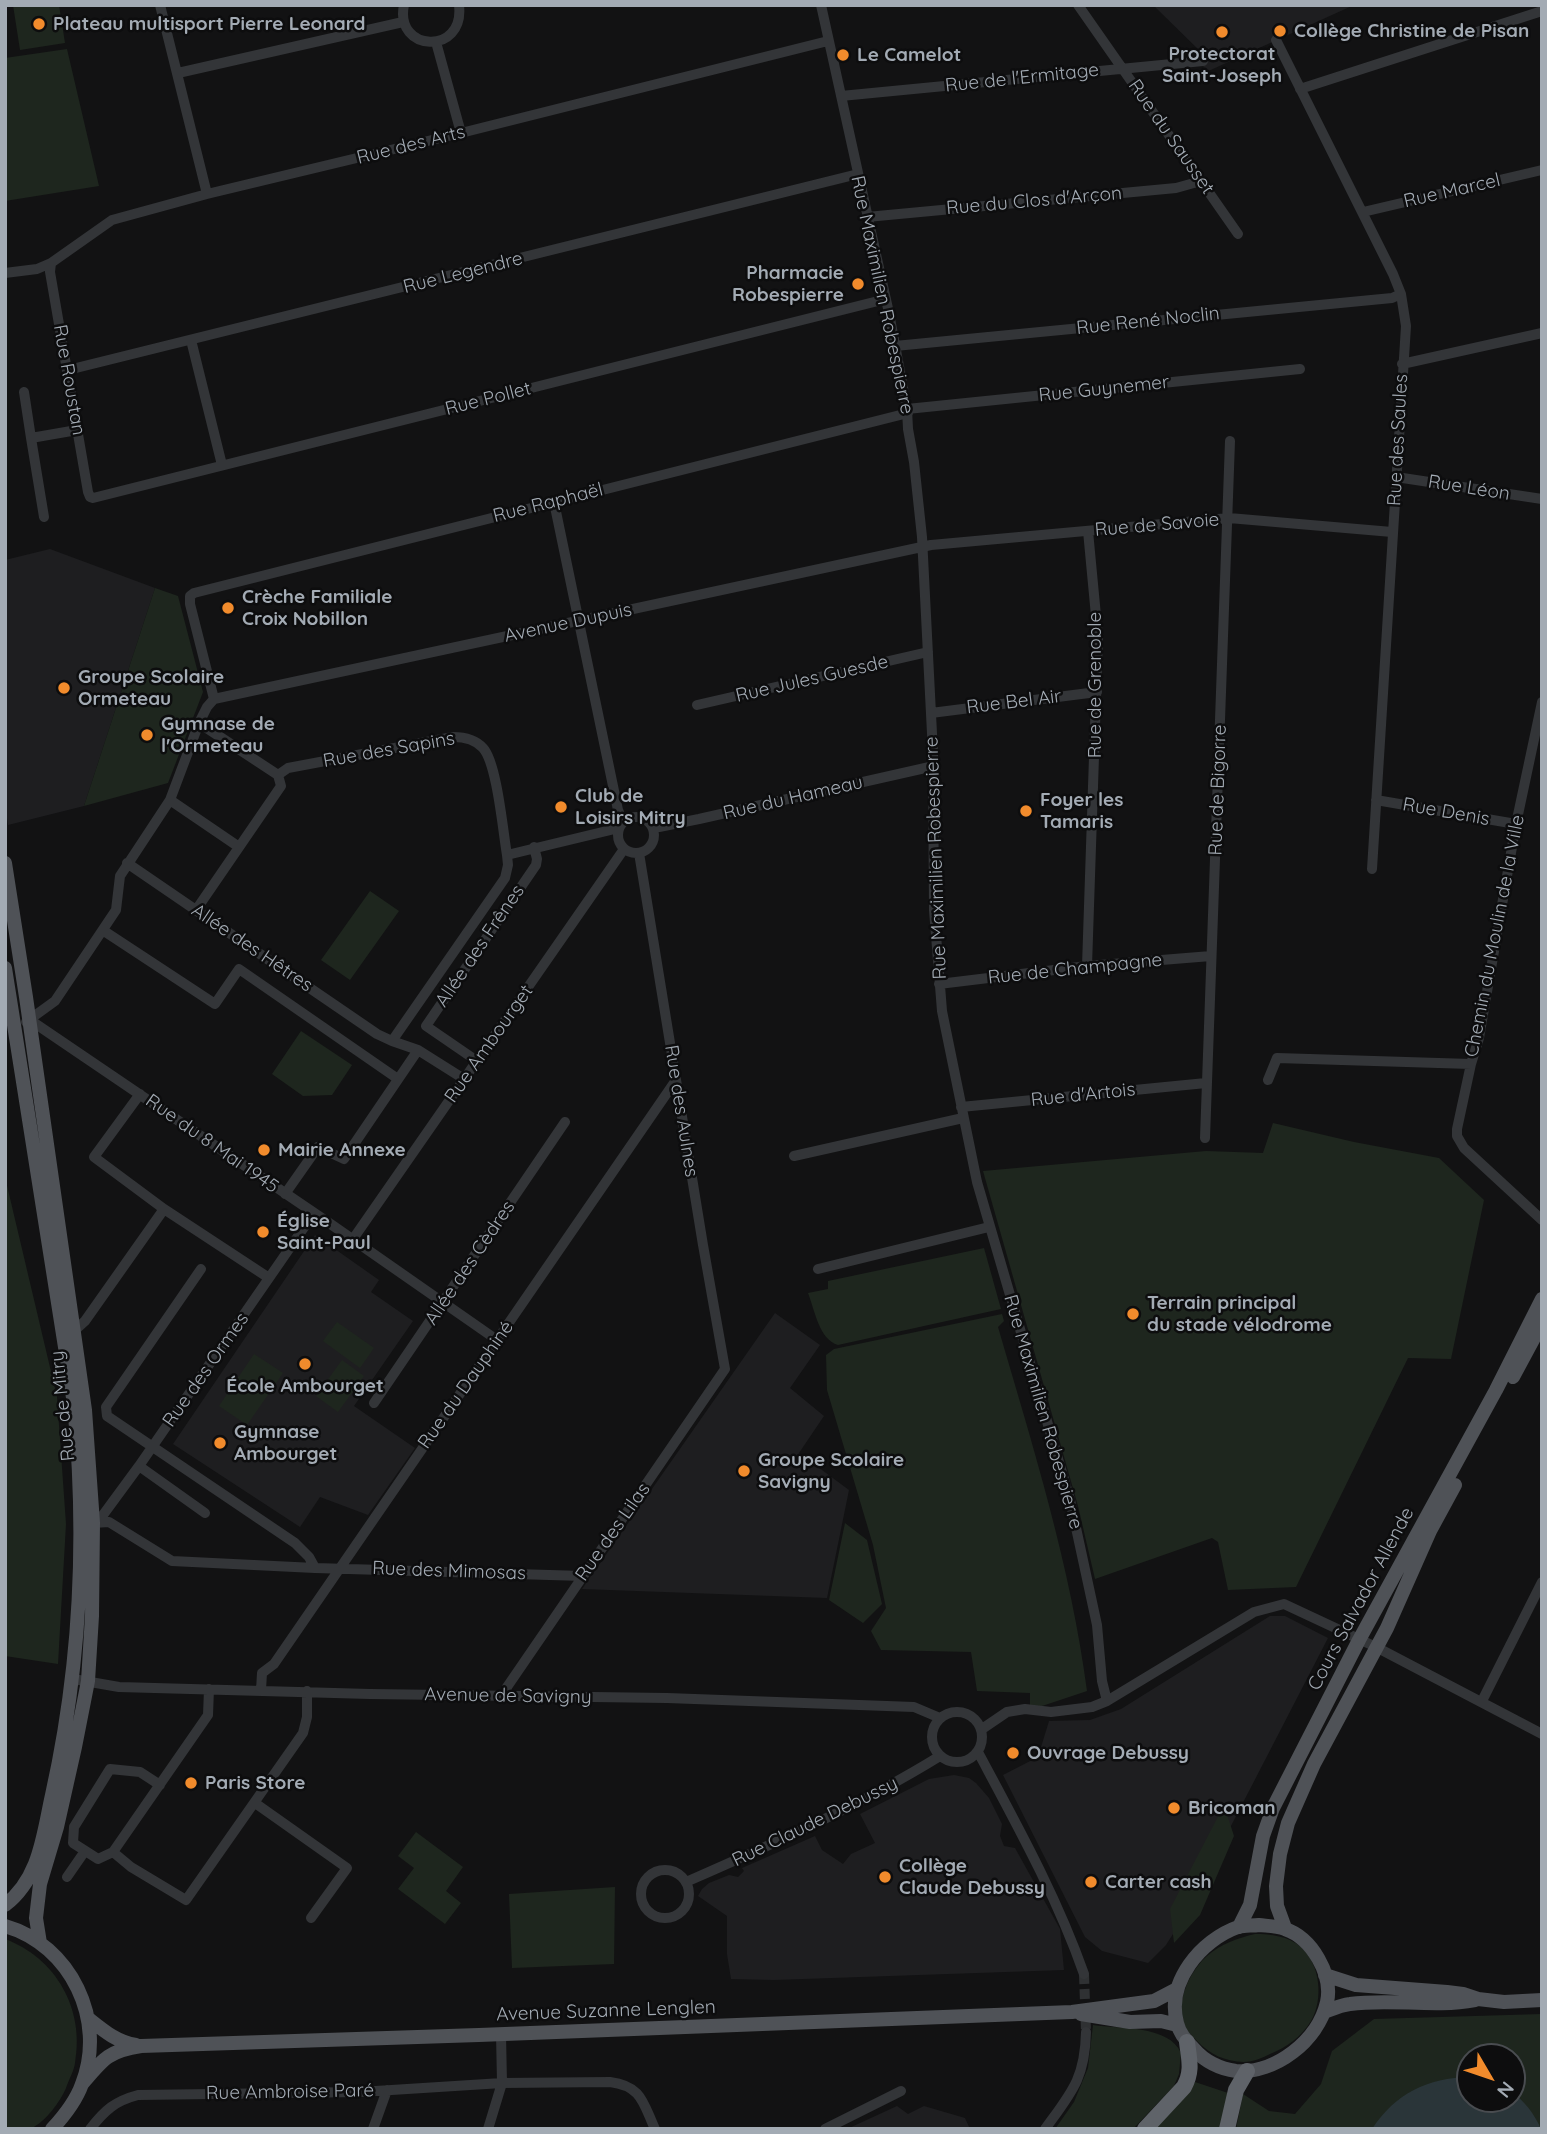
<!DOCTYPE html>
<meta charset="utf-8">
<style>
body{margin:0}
#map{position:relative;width:1547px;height:2134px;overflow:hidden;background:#121213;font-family:Quicksand,sans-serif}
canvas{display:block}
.frame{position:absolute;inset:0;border:7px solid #a3abb4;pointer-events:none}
.north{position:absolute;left:1456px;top:2043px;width:70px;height:70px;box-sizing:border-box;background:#0d0d0e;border:2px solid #494c50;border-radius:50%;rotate:129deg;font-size:19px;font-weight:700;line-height:28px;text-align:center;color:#a3abb4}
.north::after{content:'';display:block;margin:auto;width:24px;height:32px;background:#f18b2c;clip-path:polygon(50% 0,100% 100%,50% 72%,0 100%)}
</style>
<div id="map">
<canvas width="1547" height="2134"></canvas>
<div class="frame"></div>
<div class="north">N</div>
</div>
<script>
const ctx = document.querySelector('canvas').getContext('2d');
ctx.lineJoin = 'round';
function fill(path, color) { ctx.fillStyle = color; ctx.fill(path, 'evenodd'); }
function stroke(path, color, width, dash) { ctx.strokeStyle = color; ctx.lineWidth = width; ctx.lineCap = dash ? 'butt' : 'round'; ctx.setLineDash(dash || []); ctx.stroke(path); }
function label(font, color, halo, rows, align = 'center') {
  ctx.font = font + ' Quicksand,sans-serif'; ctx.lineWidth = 5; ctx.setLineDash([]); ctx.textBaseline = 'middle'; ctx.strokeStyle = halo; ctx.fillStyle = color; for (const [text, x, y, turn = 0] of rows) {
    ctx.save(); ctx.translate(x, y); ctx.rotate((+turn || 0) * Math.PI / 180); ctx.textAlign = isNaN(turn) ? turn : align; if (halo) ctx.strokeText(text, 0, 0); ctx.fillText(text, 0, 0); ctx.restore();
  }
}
const built = new Path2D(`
 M 1153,5 L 1354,5 L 1204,73 L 1202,53 Z
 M 50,549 L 155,588 L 84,806 L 8,825 L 5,805 L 5,560 Z
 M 315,1235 L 379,1280 L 371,1292 L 413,1321 L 354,1406 L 415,1448 L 368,1515 L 320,1497 L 300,1527 L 173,1444 Z
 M 775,1313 L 820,1345 L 790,1388 L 824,1416 L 799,1453 L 849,1490 L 827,1598 L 582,1589 Z
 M 1270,1616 L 1285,1616 L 1328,1638 L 1185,1915 L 1166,1945 L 1148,1963 L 1102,1951 L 1085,1937 L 1003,1775 L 1038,1757 L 1049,1721 L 1090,1720 L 1121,1709 Z
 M 954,1775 L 969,1778 L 976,1783 L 989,1798 L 1002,1824 L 1000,1836 L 1004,1846 L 1015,1848 L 1060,1929 L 1064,1970 L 774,1980 L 731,1979 L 727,1954 L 727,1916 L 698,1896 L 702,1889 L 709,1883 L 729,1875 L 738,1877 L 744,1871 L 742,1868 L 815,1836 L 822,1850 L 843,1864 L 851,1854 L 875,1843 L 860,1814 L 929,1779 Z
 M 897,2106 L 908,2114 L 924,2106 L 965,2118 L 970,2129 L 847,2129 Z`);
const green = new Path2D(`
 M 13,5 L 59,5 L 65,43 L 20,50 Z
 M 67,49 L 99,186 L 5,201 L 5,58 Z
 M 155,588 L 178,596 L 203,692 L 168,783 L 84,806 Z
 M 370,891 L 399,911 L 350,980 L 321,960 Z
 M 301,1031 L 352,1065 L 332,1095 L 303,1096 L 272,1074 Z
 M 1273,1123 L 1354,1142 L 1439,1158 L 1484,1200 L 1451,1359 L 1408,1358 L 1296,1587 L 1228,1590 L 1218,1542 L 1212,1538 L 1095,1579 L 1078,1506 L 983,1171 L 1206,1151 L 1263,1153 Z
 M 5,1177 L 57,1397 L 66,1524 L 58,1664 L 5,1656 Z
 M 984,1248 L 1001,1309 L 838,1345 C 819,1339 815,1311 808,1293 L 828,1289 L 828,1281 Z
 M 1002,1314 L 1004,1321 L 998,1327 C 1033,1447 1071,1567 1087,1691 L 1030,1710 L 1030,1693 L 977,1691 L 971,1652 L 881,1650 L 871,1631 L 886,1608 L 873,1545 L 827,1390 L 826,1355 L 834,1349 Z
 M 337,1322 L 374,1348 L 360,1368 L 323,1341 Z
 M 254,1354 L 283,1373 L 247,1425 L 219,1406 Z
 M 342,1360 L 364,1376 L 338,1412 L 316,1396 Z
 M 845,1523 L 867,1540 L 882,1604 L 863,1623 L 829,1600 Z
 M 1224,1805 L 1234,1836 L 1200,1915 L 1174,1943 L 1170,1909 Z
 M 416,1832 L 463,1867 L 446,1891 L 461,1903 L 445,1924 L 398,1889 L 414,1868 L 398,1856 Z
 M 615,1887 L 614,1964 L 512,1968 L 509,1894 Z
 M 1255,1934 C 1271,1934 1288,1936 1301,1947 C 1320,1964 1324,1999 1311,2021 C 1301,2037 1287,2047 1270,2054 C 1262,2058 1253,2062 1244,2062 C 1224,2061 1211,2055 1197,2041 C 1191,2035 1184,2028 1182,2019 C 1178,1997 1191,1970 1207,1956 C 1221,1944 1238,1938 1255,1934 Z
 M 5,1939 C 56,1958 85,2009 75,2063 C 74,2071 69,2079 66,2088 C 60,2102 46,2121 32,2128 C 25,2131 13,2129 5,2129 Z
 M 1542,2014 L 1542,2129 L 1236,2129 L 1243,2094 L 1269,2111 L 1295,2114 L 1321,2084 L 1332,2051 L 1374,2019 ZM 1470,2057 L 1512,2057 L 1512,2099 L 1470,2099 Z
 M 1093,2025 C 1120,2029 1169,2025 1181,2053 L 1179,2074 L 1174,2086 L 1133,2129 L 1055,2129 L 1074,2102 L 1088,2068 Z
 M 1195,2082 L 1228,2093 L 1220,2129 L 1154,2129 Z`);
const water = new Path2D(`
 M 1470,2077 L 1470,2099 L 1512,2099 L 1512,2092 C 1525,2102 1534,2113 1541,2129 L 1372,2129 C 1396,2093 1427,2078 1470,2077 Z`);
const minorTunnel = new Path2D(`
 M 1084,1974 L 1086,2032`);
const minor = new Path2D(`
 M 160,5 L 207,194
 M 404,5 C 394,52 465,56 459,5
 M 821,5 L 889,313 L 907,409 L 908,429 L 914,462 L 922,537 L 933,753 L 934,910 L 942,1011 L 977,1182 L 1070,1500 L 1097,1625 L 1102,1681 L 1107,1701
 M 1078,5 L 1238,234
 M 1276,40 L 1393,274 L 1401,294 L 1406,326 L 1372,869
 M 436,42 L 461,133
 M 178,73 L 403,22
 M 1300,89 L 1542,11
 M 841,96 L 1203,61
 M 1363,212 L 1542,170
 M 867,217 L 1176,188 L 1201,181
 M 51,263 L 50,272 L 88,492 L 90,497 L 93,498 L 886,299
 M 5,273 L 37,269 L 51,263 L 112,220 L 207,194 L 461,133 L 828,41
 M 191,340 L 222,465
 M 895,346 L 1392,298 L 1401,294
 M 1402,364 L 1542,333
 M 68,370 L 858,174
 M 24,392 L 31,438 L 77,430
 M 907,409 L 1300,369
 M 31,438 L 44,517
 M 1396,477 L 1542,499
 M 554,502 L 618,810 L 623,822
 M 214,699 L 931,545 L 1229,518 L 1392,532
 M 214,699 L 190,604 L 190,596 L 194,593 L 908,413
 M 1542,702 L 1516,824 L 1479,1038 L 1471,1064 L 1457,1129 L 1457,1136 L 1464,1148 L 1542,1220
 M 697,705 L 928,652
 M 931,713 L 1097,692
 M 199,723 L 278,775
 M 170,800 L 239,847
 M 1376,800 L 1516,824
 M618 835a18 18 0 1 1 36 0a18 18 0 1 1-36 0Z
 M 652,825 L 659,827 L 699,819 L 934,766
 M 507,855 L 619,828
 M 127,863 L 377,1034 L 392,1041 L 505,878 L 508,865 L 507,855 C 503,832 497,763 483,748 C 475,739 465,737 453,737 L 288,768 L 278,775
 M 196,910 L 281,786 L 278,775
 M 104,931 L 215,1004 L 239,969 L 398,1079
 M 1087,966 L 1098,637 L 1088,531
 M 939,984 L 1087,966 L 1211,956
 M 30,1020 L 332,1225 L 497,1340
 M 26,1022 L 55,1001 L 116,910 L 120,876 L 170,800 L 199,723 L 207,707 L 214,699
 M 392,1041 L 418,1050 L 464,1079
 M 477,1061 L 426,1026 L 536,865 L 537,859 L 534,847
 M 1268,1080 L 1277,1058 L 1471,1064
 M 140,1094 L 94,1157 L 164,1209 L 269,1278
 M 961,1107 L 1206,1083
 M 1205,1138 L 1230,441
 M 794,1156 L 963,1118
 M 285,1194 L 318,1147 L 344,1159 L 418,1050
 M 353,1239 L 624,849
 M 201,1269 L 106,1407 L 107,1416 L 295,1543 L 309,1557 L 315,1568
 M 818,1269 L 989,1227
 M 74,1331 L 85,1321 L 164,1209
 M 374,1403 L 565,1122
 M 139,1466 L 205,1513
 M 93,1523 L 109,1522 L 172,1561 L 315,1568 L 583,1576
 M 93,1523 L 103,1515 L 139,1466 L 314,1213
 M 73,1679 L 119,1687 L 370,1694 L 667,1698 L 914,1707 L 940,1718
 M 209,1689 L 208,1715 L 113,1852 L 131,1867 L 186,1900 L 303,1733 L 307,1717 L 307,1691
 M 261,1690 L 262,1673 L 274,1664 L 676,1080
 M 506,1697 L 507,1687 L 725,1369 L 703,1245 L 639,853
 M 1482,1701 L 1542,1582
 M932 1737a25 25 0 1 1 50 0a25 25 0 1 1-50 0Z
 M 982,1729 L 1007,1712 L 1025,1709 L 1051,1712 L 1092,1707 L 1107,1701 L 1254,1612 L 1284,1604 L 1376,1647 L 1542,1734
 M 978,1752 C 1017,1825 1057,1897 1084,1974
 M 255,1803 L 347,1868 L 311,1918
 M 113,1852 L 98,1859 L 73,1843 L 74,1827 L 110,1769 L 140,1772 L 160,1785
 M641 1894a24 24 0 1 1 48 0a24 24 0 1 1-48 0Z
 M 67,1877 L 85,1851
 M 686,1882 C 773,1844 859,1806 940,1756
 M 90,2129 C 105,2110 115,2101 138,2095 L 360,2092 L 502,2083 L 610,2082 C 642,2086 643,2103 655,2129
 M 373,2129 L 387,2090
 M 488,2129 L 502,2083 L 501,2034
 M 825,2129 L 901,2091
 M 1045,2129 C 1071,2093 1085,2079 1086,2032`);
const major = new Path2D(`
 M 5,863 L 26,997 L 85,1410 L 93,1523 L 92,1616 L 88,1681 L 75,1747 L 57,1827 L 40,1884 L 36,1918 L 40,1943
 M 5,968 L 74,1404 C 87,1537 81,1665 52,1795 C 43,1835 40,1878 5,1905
 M 1513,1377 L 1542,1323
 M 1259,1925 C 1268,1926 1277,1926 1285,1929 C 1312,1938 1333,1975 1327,2002 C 1318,2041 1275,2074 1236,2071 C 1220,2069 1204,2061 1194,2049 C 1187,2042 1179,2032 1177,2023 C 1166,1982 1201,1940 1238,1927 C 1244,1925 1252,1926 1259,1925 Z
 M 5,1926 C 71,1945 107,2021 82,2084 C 76,2101 65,2115 52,2129
 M 1239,1927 L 1250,1905 L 1263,1836 L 1273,1808 L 1359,1640 L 1496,1390 L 1542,1299
 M 1285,1928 L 1277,1906 L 1276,1886 L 1280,1854 L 1288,1823 L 1314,1764 L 1387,1628 L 1430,1531 L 1455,1485
 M 1325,1975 L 1356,1985 L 1447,1992 L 1463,1994 L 1478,1999 L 1504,2002 L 1542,2000
 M 1324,2012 C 1332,2009 1341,2005 1350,2004 C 1391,1998 1433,2008 1475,2000
 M 1081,2014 L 1130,2022 L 1161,2021 L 1177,2025
 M 89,2019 C 104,2031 117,2042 136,2045
 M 82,2084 C 103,2059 108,2051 141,2046 L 479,2035 L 1072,2012 L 1154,2001 L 1177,1989`);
const highway = new Path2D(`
 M 1145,2129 L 1184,2087 C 1193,2071 1189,2059 1187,2042
 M 1227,2129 L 1236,2090 L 1247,2071`);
const markers = [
 [39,24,7,"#f18b2c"],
 [1280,31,7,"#f18b2c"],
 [1222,32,7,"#f18b2c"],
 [843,55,7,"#f18b2c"],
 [858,284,7,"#f18b2c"],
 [228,608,7,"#f18b2c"],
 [64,688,7,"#f18b2c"],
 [147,735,7,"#f18b2c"],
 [561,807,7,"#f18b2c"],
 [1026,811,7,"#f18b2c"],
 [264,1150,7,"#f18b2c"],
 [263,1232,7,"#f18b2c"],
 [1133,1314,7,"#f18b2c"],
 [305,1364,7,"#f18b2c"],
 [220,1443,7,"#f18b2c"],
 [744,1471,7,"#f18b2c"],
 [1013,1753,7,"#f18b2c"],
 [191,1783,7,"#f18b2c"],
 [1174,1808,7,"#f18b2c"],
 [885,1877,7,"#f18b2c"],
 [1091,1882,7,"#f18b2c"]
];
const poiNames = [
 ["Plateau multisport Pierre Leonard",53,24],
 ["Collège Christine de Pisan",1294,31],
 ["Protectorat",1222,54,"center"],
 ["Saint-Joseph",1222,76,"center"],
 ["Le Camelot",857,55],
 ["Pharmacie",844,273,"right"],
 ["Robespierre",844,295,"right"],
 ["Crèche Familiale",242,597],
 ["Croix Nobillon",242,619],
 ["Groupe Scolaire",78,677],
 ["Ormeteau",78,699],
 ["Gymnase de",161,724],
 ["l'Ormeteau",161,746],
 ["Club de",575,796],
 ["Loisirs Mitry",575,818],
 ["Foyer les",1040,800],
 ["Tamaris",1040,822],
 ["Mairie Annexe",278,1150],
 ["Église",277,1221],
 ["Saint-Paul",277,1243],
 ["Terrain principal",1147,1303],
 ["du stade vélodrome",1147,1325],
 ["École Ambourget",305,1386,"center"],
 ["Gymnase",234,1432],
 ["Ambourget",234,1454],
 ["Groupe Scolaire",758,1460],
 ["Savigny",758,1482],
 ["Ouvrage Debussy",1027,1753],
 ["Paris Store",205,1783],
 ["Bricoman",1188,1808],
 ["Collège",899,1866],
 ["Claude Debussy",899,1888],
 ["Carter cash",1105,1882]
];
const streetNames = [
 ["Rue de l'Ermitage",1022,78,-6],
 ["Rue du Sausset",1171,137,55],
 ["Rue des Arts",411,145,-14],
 ["Rue Marcel",1452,191,-13],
 ["Rue du Clos d'Arçon",1034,201,-5],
 ["Rue Legendre",463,273,-14],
 ["Rue Maximilien Robespierre",882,295,78],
 ["Rue René Noclin",1148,321,-6],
 ["Rue Roustan",69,380,80],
 ["Rue Guynemer",1104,389,-6],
 ["Rue Pollet",488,399,-14],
 ["Rue des Saules",1398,440,-87],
 ["Rue Léon",1469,488,9],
 ["Rue Raphaël",548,503,-14],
 ["Rue de Savoie",1157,525,-5],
 ["Avenue Dupuis",568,623,-12],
 ["Rue Jules Guesde",812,679,-13],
 ["Rue de Grenoble",1095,685,-90],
 ["Rue Bel Air",1014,702,-7],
 ["Rue des Sapins",389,750,-10],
 ["Rue de Bigorre",1218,790,-88],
 ["Rue du Hameau",793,798,-13],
 ["Rue Denis",1446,812,10],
 ["Rue Maximilien Robespierre",936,858,-92],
 ["Chemin du Moulin de la Ville",1495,936,-79],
 ["Allée des Frênes",480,946,-56],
 ["Allée des Hêtres",252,948,34],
 ["Rue de Champagne",1075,969,-6],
 ["Rue Ambourget",489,1044,-55],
 ["Rue d'Artois",1083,1095,-6],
 ["Rue des Aulnes",681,1111,81],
 ["Rue du 8 Mai 1945",212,1144,35],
 ["Allée des Cèdres",470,1263,-56],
 ["Rue des Ormes",206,1370,-55],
 ["Rue du Dauphiné",466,1385,-55],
 ["Rue de Mitry",63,1406,-96],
 ["Rue Maximilien Robespierre",1043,1412,74],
 ["Rue des Lilas",613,1532,-55],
 ["Rue des Mimosas",449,1571,2],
 ["Cours Salvador Allende",1361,1599,-62],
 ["Avenue de Savigny",508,1696,1],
 ["Rue Claude Debussy",815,1822,-26],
 ["Avenue Suzanne Lenglen",606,2011,-2],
 ["Rue Ambroise Paré",290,2092,-1]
];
fill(built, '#1e1e20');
fill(green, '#1e261e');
fill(water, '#2a3539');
stroke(minorTunnel, '#2f3133', 10, [10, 5]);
stroke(minor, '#333538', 10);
stroke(major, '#4f5257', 14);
stroke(highway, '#5f6369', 16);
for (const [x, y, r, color] of markers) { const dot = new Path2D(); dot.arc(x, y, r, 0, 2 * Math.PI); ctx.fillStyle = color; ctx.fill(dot); stroke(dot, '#0d0d0e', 2.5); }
label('bold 19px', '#a3abb4', '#0d0d0e', poiNames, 'left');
label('19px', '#a3abb4', '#0d0d0e', streetNames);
</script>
